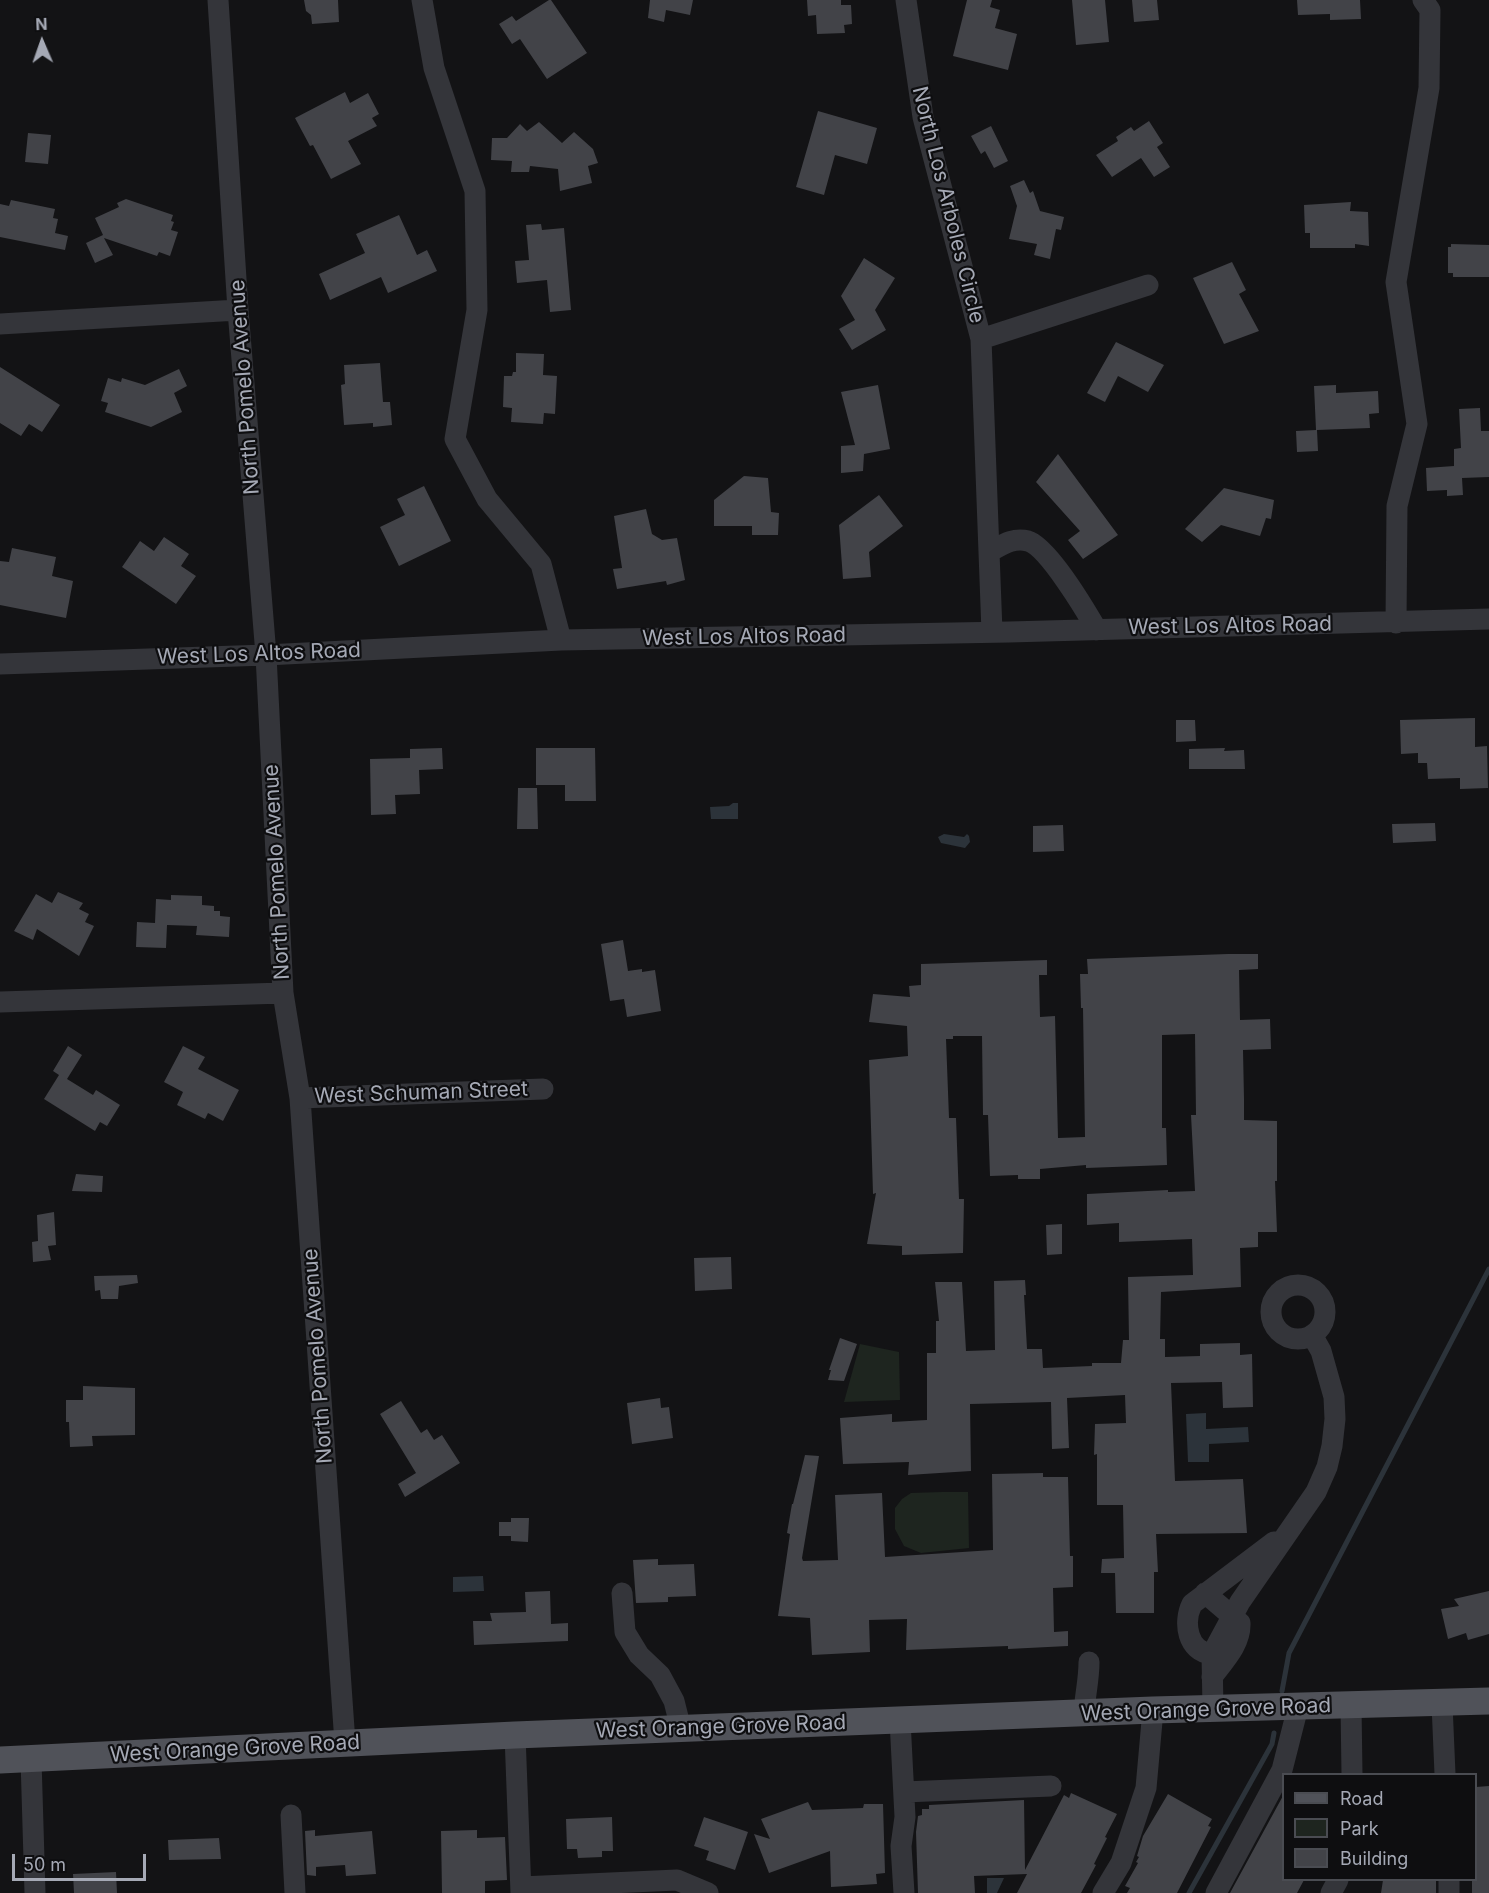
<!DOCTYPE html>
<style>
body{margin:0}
#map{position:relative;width:1489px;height:1893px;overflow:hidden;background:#131315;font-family:Inter,sans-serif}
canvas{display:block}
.legend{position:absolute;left:1282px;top:1773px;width:195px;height:108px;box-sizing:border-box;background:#0e0e10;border:2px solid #4a4c52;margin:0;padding:8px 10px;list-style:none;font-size:18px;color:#a5a9b5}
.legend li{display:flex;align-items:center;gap:12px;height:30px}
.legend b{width:30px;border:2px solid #4a4c52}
.north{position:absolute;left:12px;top:12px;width:60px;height:60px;-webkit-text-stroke:4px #0e0e10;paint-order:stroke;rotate:358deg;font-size:16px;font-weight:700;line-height:24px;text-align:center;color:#a5a9b5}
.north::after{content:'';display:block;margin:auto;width:21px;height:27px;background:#a5a9b5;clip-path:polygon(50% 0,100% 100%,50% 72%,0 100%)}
.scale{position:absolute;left:12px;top:1854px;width:134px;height:27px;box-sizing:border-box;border:3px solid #a5a9b5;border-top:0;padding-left:8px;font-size:18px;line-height:21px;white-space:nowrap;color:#a5a9b5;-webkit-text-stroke:4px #0e0e10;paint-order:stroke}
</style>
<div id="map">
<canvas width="1489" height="1893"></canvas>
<ul class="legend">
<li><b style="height:8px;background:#505259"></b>Road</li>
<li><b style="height:16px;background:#1e251f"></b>Park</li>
<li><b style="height:16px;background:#424348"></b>Building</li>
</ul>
<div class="north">N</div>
<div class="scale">50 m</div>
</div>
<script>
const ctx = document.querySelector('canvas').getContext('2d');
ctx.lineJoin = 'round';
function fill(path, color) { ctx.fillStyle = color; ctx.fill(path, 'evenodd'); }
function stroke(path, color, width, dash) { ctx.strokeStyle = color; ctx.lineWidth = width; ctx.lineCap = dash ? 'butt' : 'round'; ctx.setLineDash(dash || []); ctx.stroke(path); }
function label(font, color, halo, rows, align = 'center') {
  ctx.font = font + ' Inter,sans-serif'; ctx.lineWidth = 4.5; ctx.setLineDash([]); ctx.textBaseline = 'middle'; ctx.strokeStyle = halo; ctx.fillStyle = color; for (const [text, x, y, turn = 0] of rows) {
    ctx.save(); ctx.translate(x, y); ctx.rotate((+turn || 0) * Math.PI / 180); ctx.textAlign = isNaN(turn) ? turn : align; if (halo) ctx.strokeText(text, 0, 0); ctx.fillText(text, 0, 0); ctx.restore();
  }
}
const green = new Path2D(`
 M 860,1344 L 899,1352 L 900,1400 L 844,1402 Z
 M 942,1492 L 968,1492 L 969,1548 L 921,1553 L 904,1546 L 895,1529 L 895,1508 L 902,1499 L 911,1493 Z`);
const water = new Path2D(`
 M 733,803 L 738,803 L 738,819 L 711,819 L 710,807 L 729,806 Z
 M 944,834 L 964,837 L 967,834 L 969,836 L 970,842 L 965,848 L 941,843 L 938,837 Z
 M 1206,1413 L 1206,1429 L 1248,1427 L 1249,1442 L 1209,1444 L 1209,1462 L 1188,1462 L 1186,1414 Z
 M 483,1576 L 484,1591 L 453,1592 L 453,1577 Z
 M 987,1878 L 1004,1878 L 997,1893 L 987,1893 Z`);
const stream = new Path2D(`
 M 1282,1691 L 1289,1653 L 1489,1269
 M 1189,1893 L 1272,1744 L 1274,1733`);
const building = new Path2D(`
 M 304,0 L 338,0 L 339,22 L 312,24 L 311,15 L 306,11 Z
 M 549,0 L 551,0 L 587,53 L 547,79 L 520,39 L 512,44 L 499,24 L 512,16 L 516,21 Z
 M 650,0 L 693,0 L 690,15 L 666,10 L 664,22 L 648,18 Z
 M 807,0 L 841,0 L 841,5 L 851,5 L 852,24 L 844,25 L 845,33 L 817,34 L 816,15 L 808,16 Z
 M 967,0 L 992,0 L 990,7 L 1000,10 L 995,28 L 1017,34 L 1008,70 L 953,56 Z
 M 1072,0 L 1105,0 L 1109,42 L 1076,45 Z
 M 1132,0 L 1157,0 L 1159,20 L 1134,22 Z
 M 1297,0 L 1360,0 L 1361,19 L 1330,20 L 1330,14 L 1298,15 Z
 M 345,92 L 350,103 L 368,93 L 379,114 L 372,118 L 377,126 L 348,141 L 361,164 L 331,179 L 313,145 L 310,146 L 295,118 Z
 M 818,111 L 877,128 L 867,164 L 835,155 L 824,195 L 796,187 Z
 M 1149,121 L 1163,143 L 1157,147 L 1170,167 L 1154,177 L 1141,158 L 1112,177 L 1096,155 L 1118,141 L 1116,137 L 1131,127 L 1134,131 Z
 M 539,122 L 562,143 L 574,132 L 593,149 L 598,163 L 588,166 L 592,183 L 560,191 L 558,169 L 530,166 L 529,172 L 511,172 L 512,161 L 491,160 L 492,138 L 507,138 L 520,124 L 527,131 Z
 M 991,126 L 1008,161 L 994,168 L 985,151 L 981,154 L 971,136 Z
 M 28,133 L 51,135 L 48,164 L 25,162 Z
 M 1024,180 L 1030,193 L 1033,191 L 1040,211 L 1064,217 L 1061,230 L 1056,229 L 1050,259 L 1034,255 L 1037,244 L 1009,239 L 1017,206 L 1010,186 Z
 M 126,199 L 173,215 L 171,221 L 174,222 L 171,230 L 178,232 L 170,256 L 159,252 L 157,256 L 104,238 L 113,255 L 95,263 L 86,243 L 103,235 L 95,218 L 119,207 L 117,203 Z
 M 11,200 L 55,209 L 53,218 L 58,219 L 55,233 L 68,236 L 65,250 L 0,237 L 0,204 L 9,206 Z
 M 1351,202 L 1350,211 L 1368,212 L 1369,246 L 1355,244 L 1355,248 L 1310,248 L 1310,233 L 1305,233 L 1304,205 Z
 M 399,215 L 417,255 L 427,250 L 437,271 L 388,293 L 381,277 L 330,300 L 319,274 L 365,253 L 356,234 Z
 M 541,224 L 542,230 L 564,228 L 571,310 L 550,312 L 547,280 L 517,283 L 515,261 L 529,260 L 526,225 Z
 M 1451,244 L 1489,245 L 1489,277 L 1453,277 L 1453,273 L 1448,273 L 1448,247 L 1451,247 Z
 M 864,258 L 895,278 L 875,310 L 886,330 L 852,350 L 839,329 L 855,320 L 841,296 Z
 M 1232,262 L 1246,290 L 1239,294 L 1259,331 L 1224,344 L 1193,278 Z
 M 1116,342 L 1164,365 L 1148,392 L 1118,376 L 1105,402 L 1087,393 Z
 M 516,353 L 544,354 L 543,375 L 557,376 L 555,414 L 544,413 L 543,424 L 511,422 L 512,408 L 503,407 L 504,376 L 512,376 L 513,372 L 516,372 Z
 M 380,363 L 383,402 L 390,402 L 392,425 L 373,427 L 373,423 L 344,425 L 341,385 L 345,384 L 344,365 Z
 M 0,367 L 60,405 L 42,432 L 29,424 L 21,436 L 0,423 Z
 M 179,369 L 187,386 L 174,393 L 182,412 L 151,427 L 105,412 L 108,403 L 101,401 L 108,378 L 121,382 L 122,378 L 145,385 Z
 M 878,385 L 890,449 L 864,454 L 863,471 L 841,473 L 841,446 L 855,445 L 841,392 Z
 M 1336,385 L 1336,393 L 1378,391 L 1379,413 L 1369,414 L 1370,428 L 1317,430 L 1318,451 L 1297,452 L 1296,431 L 1316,430 L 1314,386 Z
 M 1480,408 L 1481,431 L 1489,431 L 1489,477 L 1462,478 L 1463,495 L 1447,496 L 1447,490 L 1427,491 L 1426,468 L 1454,466 L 1454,449 L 1461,448 L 1459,409 Z
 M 1058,454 L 1118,535 L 1083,559 L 1068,540 L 1080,531 L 1036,482 Z
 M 744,476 L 768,478 L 771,512 L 779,513 L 778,535 L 752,535 L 752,526 L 714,526 L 714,500 Z
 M 424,486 L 451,541 L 399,566 L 380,527 L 405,515 L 397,499 Z
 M 1224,488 L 1274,500 L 1271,519 L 1266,518 L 1260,536 L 1221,525 L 1202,542 L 1185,529 Z
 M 879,495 L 903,526 L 869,552 L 871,577 L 843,579 L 839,525 Z
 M 646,509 L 652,534 L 662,540 L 677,538 L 685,580 L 667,585 L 666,581 L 617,589 L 613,569 L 622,568 L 614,516 Z
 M 164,537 L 189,554 L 181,566 L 196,576 L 176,604 L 122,567 L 140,541 L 154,551 Z
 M 12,548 L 56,557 L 52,576 L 73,581 L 66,618 L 0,605 L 0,561 L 9,562 Z
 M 1475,718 L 1475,747 L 1487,746 L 1488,788 L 1460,789 L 1460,778 L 1428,779 L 1427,763 L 1418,763 L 1418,753 L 1401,754 L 1400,720 Z
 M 1176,720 L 1195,720 L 1196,741 L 1176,742 Z
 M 442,748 L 443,769 L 419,770 L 420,794 L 395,795 L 396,814 L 371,815 L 370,759 L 410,758 L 410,749 Z
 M 536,748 L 595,748 L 596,801 L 565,801 L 565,785 L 536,785 Z
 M 1225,748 L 1224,751 L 1244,750 L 1245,769 L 1189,769 L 1189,749 Z
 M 518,788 L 537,788 L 538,829 L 517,829 Z
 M 1435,823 L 1436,841 L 1393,843 L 1392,824 Z
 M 1063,825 L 1064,851 L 1033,852 L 1033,826 Z
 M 58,892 L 83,903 L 79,909 L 89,914 L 85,922 L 94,926 L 79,956 L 37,929 L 33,940 L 14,931 L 36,894 L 52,903 Z
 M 171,895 L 202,896 L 202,905 L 214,906 L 214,911 L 220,911 L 220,916 L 230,917 L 229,937 L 196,935 L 197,926 L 167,925 L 166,948 L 136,947 L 137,922 L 155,923 L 156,899 L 171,900 Z
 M 623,940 L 628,971 L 642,969 L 642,972 L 655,970 L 661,1011 L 627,1017 L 624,999 L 610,1001 L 601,944 Z
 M 1228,954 L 1258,954 L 1258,969 L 1239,970 L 1240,1020 L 1270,1019 L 1271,1049 L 1243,1050 L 1244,1099 L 1244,1120 L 1277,1121 L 1277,1181 L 1275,1181 L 1277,1232 L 1258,1232 L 1258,1247 L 1240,1248 L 1241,1287 L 1161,1292 L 1160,1339 L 1165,1339 L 1165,1357 L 1200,1356 L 1200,1344 L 1240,1343 L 1240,1355 L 1252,1354 L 1253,1407 L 1223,1408 L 1222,1382 L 1171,1383 L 1175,1481 L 1243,1479 L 1247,1533 L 1156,1534 L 1158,1572 L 1154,1572 L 1154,1613 L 1116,1613 L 1115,1573 L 1101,1573 L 1102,1559 L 1124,1558 L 1123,1505 L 1097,1505 L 1097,1454 L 1094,1455 L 1095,1424 L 1126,1423 L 1125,1395 L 1067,1398 L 1069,1448 L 1052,1449 L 1051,1402 L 970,1404 L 971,1471 L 908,1475 L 909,1462 L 843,1464 L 840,1418 L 892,1414 L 892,1422 L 927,1420 L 927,1353 L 936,1353 L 936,1321 L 939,1321 L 935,1282 L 962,1282 L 966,1351 L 995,1350 L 994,1281 L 1025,1280 L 1026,1295 L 1024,1295 L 1027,1349 L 1042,1349 L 1043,1368 L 1092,1366 L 1092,1363 L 1121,1363 L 1123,1340 L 1129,1340 L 1128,1277 L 1193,1275 L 1192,1239 L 1119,1242 L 1119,1223 L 1087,1225 L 1087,1194 L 1168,1190 L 1168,1192 L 1195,1191 L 1191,1115 L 1196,1115 L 1195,1034 L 1162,1035 L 1162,1128 L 1166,1128 L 1167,1165 L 1086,1168 L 1086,1165 L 1040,1169 L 1040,1179 L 1018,1179 L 1018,1175 L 990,1176 L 988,1115 L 983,1115 L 982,1036 L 953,1036 L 953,1039 L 946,1039 L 949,1118 L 956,1118 L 959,1199 L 964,1199 L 963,1253 L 902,1255 L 902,1246 L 867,1244 L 876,1193 L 873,1194 L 869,1060 L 908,1056 L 907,1026 L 869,1022 L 873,994 L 910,997 L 909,986 L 921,985 L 921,964 L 1047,960 L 1047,975 L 1039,975 L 1040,1017 L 1055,1016 L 1058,1138 L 1085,1137 L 1083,1008 L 1081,1008 L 1080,974 L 1088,974 L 1087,959 Z
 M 68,1046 L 82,1055 L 67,1079 L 93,1095 L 96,1090 L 120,1105 L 107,1126 L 100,1122 L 95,1131 L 44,1099 L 59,1075 L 53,1071 Z
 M 183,1046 L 205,1057 L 198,1069 L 239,1090 L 223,1121 L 208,1113 L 205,1119 L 177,1105 L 183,1092 L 164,1082 Z
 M 76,1174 L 103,1176 L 102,1192 L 72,1191 Z
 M 54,1212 L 56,1245 L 48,1246 L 51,1260 L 33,1262 L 32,1242 L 38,1241 L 37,1215 Z
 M 1062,1224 L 1062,1254 L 1047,1255 L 1046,1225 Z
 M 731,1257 L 732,1289 L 695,1291 L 694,1258 Z
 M 137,1275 L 138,1283 L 119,1286 L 118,1299 L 101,1299 L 100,1290 L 95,1291 L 94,1276 Z
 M 840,1338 L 857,1344 L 844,1381 L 828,1380 L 831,1370 L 829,1370 Z
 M 83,1386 L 135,1388 L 135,1435 L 92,1436 L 93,1446 L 70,1447 L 69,1422 L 66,1422 L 66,1400 L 83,1400 Z
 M 660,1398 L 661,1408 L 669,1407 L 673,1438 L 632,1444 L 627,1403 Z
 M 401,1401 L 421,1433 L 427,1429 L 434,1440 L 442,1435 L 460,1463 L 405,1497 L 398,1484 L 416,1473 L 380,1414 Z
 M 805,1455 L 819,1456 L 802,1558 L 803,1561 L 838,1560 L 835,1495 L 882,1493 L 885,1557 L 993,1550 L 992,1474 L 1043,1473 L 1043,1477 L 1068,1477 L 1070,1556 L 1073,1556 L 1073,1587 L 1053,1588 L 1054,1632 L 1068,1631 L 1068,1646 L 1008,1649 L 1008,1646 L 906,1650 L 907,1619 L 869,1620 L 870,1652 L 812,1655 L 810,1618 L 778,1616 L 790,1534 L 787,1533 L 792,1504 L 793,1504 Z
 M 511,1518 L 529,1518 L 528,1542 L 511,1541 L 511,1536 L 499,1536 L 499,1522 L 511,1522 Z
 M 658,1559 L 658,1565 L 694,1564 L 696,1596 L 668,1597 L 668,1602 L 636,1603 L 633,1560 Z
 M 550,1591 L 551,1624 L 568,1623 L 568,1641 L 474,1645 L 473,1621 L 492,1621 L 490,1613 L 526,1612 L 525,1592 Z
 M 1489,1591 L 1489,1634 L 1468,1640 L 1466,1633 L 1448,1639 L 1441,1609 L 1459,1606 L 1454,1599 Z
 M 1489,1786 L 1489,1893 L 1472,1893 L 1472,1880 L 1476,1880 L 1476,1787 Z
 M 1071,1793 L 1117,1814 L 1105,1837 L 1107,1838 L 1094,1864 L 1096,1865 L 1081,1893 L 1017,1893 L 1027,1874 L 974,1876 L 975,1893 L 918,1893 L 916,1832 L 918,1816 L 922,1815 L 922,1809 L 929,1809 L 929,1805 L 1024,1800 L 1025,1870 L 1064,1795 L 1069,1798 Z
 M 1168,1794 L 1212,1819 L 1208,1826 L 1211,1827 L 1177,1893 L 1127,1893 L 1130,1888 L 1125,1886 L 1138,1863 L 1136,1862 L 1139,1857 L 1137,1856 L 1143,1836 Z
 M 1284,1794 L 1284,1880 L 1304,1880 L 1297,1893 L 1230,1893 Z
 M 808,1802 L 812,1810 L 863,1808 L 864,1804 L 883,1804 L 885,1873 L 876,1874 L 877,1884 L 831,1887 L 830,1851 L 769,1873 L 754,1834 L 770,1839 L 761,1819 Z
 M 612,1817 L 613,1851 L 602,1851 L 602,1857 L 578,1858 L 577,1849 L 567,1849 L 566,1819 Z
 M 704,1817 L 748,1832 L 735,1870 L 706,1860 L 709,1851 L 694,1846 Z
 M 315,1830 L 315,1836 L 372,1831 L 376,1874 L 346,1876 L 345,1865 L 316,1867 L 316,1876 L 307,1875 L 305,1831 Z
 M 477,1830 L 477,1838 L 505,1837 L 507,1880 L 485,1881 L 485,1893 L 442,1893 L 441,1831 Z
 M 219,1838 L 221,1859 L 169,1860 L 168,1840 Z
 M 116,1872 L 117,1893 L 74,1893 L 73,1874 Z
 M 1383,1880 L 1436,1880 L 1436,1893 L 1381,1893 Z`);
const minor = new Path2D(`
 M 218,0 L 238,310 L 266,655 L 283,993 L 300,1098 L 345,1743
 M 422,0 L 434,68 L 475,191 L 477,310 L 455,439 L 487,499 L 541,564 L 561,640
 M 906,0 L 923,117 L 981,339 L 992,632
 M 0,324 L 238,310
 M 981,339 L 1148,285
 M 989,552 C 1002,545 1013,537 1028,541 C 1048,547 1086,611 1097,630
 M 1396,623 L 1397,506 L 1417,424 L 1396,282 L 1429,88 L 1430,10 L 1423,0
 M 0,664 L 266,655 L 561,640 L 1009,632 L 1489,619
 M 0,1002 L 283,993
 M 300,1098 L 543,1089
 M1271 1312a27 27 0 1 1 54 0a27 27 0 1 1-54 0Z
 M 622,1593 L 625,1632 L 639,1655 L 660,1675 L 674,1701 L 681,1729
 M 1205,1593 L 1240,1623 C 1241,1644 1224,1661 1212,1677
 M 1212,1654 C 1187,1652 1183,1622 1192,1604 L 1274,1542
 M 1442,1704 L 1445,1774
 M 1351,1706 L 1352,1774
 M 1213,1709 L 1212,1654 L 1240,1602 L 1316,1492 L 1327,1467 L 1332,1446 L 1335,1419 L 1334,1397 L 1321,1351 L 1312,1335
 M 1084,1713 C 1085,1695 1089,1680 1089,1662
 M 900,1720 L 905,1817 L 901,1846 L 904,1893
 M 515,1735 L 521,1893
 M 31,1759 L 35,1893
 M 904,1792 L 1051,1786
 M 291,1815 L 295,1893
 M 1449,1880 L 1449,1893
 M 521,1887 L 677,1880 L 708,1893
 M 1103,1893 L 1121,1863 L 1146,1788 L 1153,1710
 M 1216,1893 L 1282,1770 L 1298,1707
 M 1331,1893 L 1338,1880`);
const major = new Path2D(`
 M 0,1760 L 515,1735 L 1153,1710 L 1489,1701`);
const streetNames = [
 ["North Los Arboles Circle",948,205,76],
 ["North Pomelo Avenue",245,387,-94],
 ["West Los Altos Road",1230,626,-1],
 ["West Los Altos Road",744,637,-1],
 ["West Los Altos Road",259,654,-2],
 ["North Pomelo Avenue",277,872,-93],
 ["West Schuman Street",421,1093,-2],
 ["North Pomelo Avenue",318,1356,-94],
 ["West Orange Grove Road",1206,1710,-2],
 ["West Orange Grove Road",721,1727,-2],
 ["West Orange Grove Road",235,1749,-3]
];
fill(green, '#1e251f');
fill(water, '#2c333a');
stroke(stream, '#2c333a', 5);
fill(building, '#424348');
stroke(minor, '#34353a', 21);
stroke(major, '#505259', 27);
label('21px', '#a5a9b5', '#0e0e10', streetNames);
</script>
